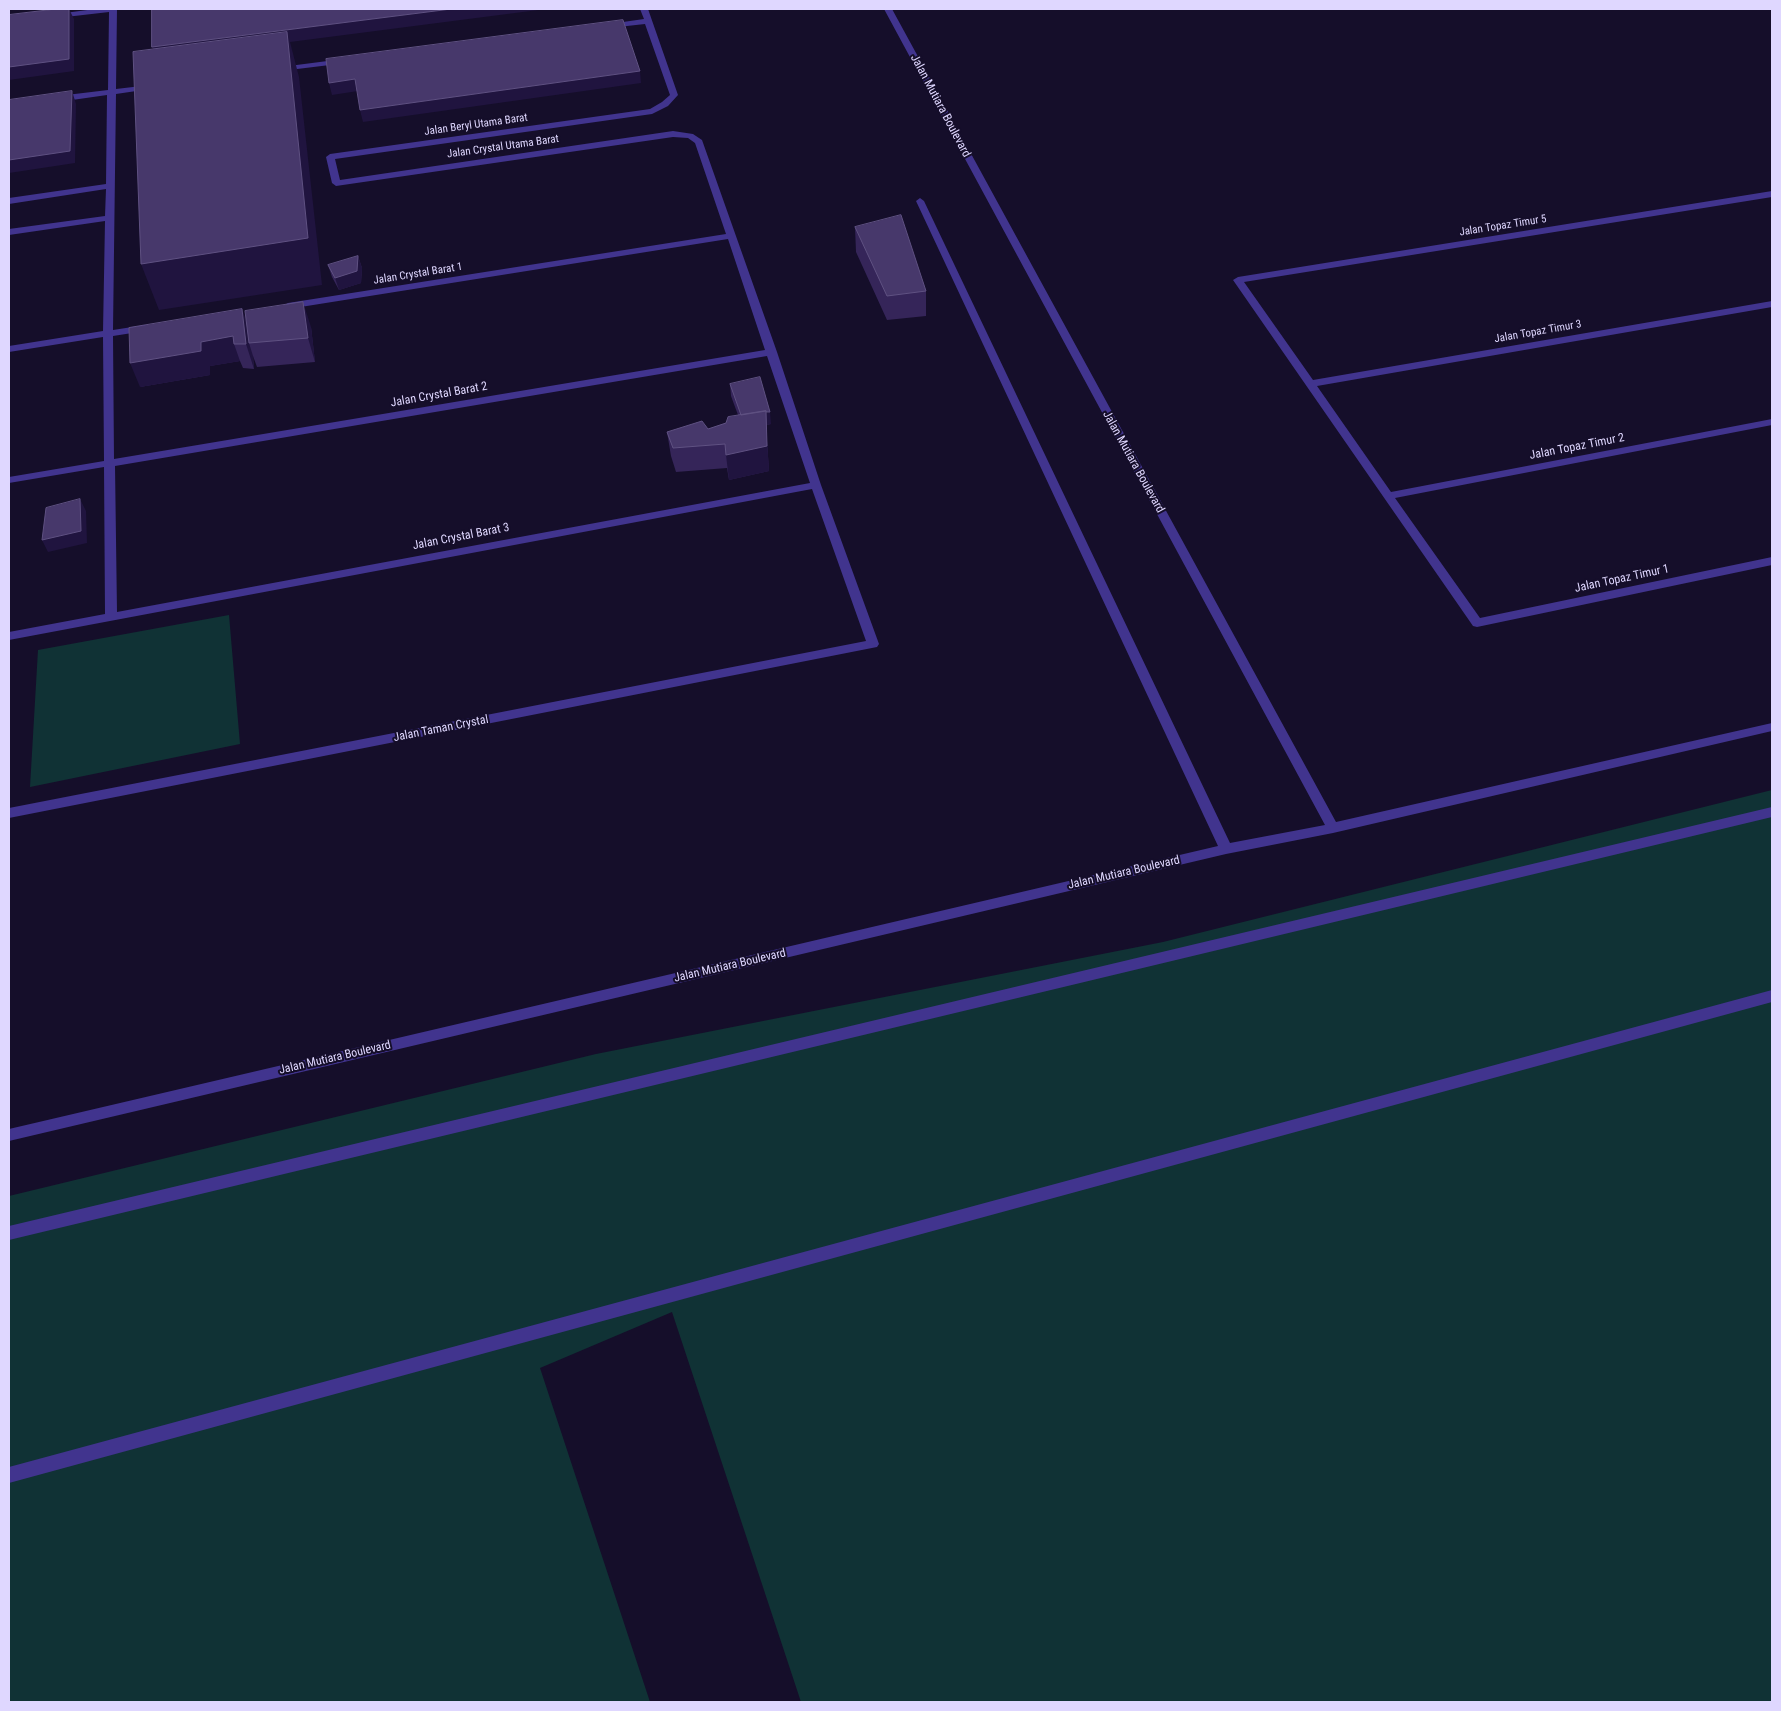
<!DOCTYPE html>
<style>
body{margin:0}
#map{position:relative;width:1781px;height:1711px;overflow:hidden;background:#150e2a;font-family:"Roboto Condensed",sans-serif}
canvas{display:block}
.frame{position:absolute;inset:0;border:10px solid #dfd7ff;pointer-events:none}
</style>
<div id="map">
<canvas width="1781" height="1711"></canvas>
<div class="frame"></div>
</div>
<script>
const ctx = document.querySelector('canvas').getContext('2d');
ctx.lineJoin = 'round';
function fill(path, color) { ctx.fillStyle = color; ctx.fill(path, 'evenodd'); }
function stroke(path, color, width, dash) { ctx.strokeStyle = color; ctx.lineWidth = width; ctx.lineCap = dash ? 'butt' : 'round'; ctx.setLineDash(dash || []); ctx.stroke(path); }
function label(font, color, halo, rows, align = 'center') {
  ctx.font = font + ' "Roboto Condensed",sans-serif'; ctx.lineWidth = 4; ctx.setLineDash([]); ctx.textBaseline = 'middle'; ctx.strokeStyle = halo; ctx.fillStyle = color; for (const [text, x, y, turn = 0] of rows) {
    ctx.save(); ctx.translate(x, y); ctx.rotate((+turn || 0) * Math.PI / 180); ctx.textAlign = isNaN(turn) ? turn : align; if (halo) ctx.strokeText(text, 0, 0); ctx.fillText(text, 0, 0); ctx.restore();
  }
}
const green = new Path2D(`
 M 229,615 L 240,744 L 30,787 L 38,650 Z
 M 1772,790 L 1772,1702 L 801,1702 L 672,1312 L 540,1368 L 650,1702 L 9,1702 L 9,1196 L 596,1054 L 1163,942 Z`);
const minor = new Path2D(`
 M 95,9 L 117,9 L 116,89 L 150,85 L 154,87 L 150,89 L 116,94 L 113,330 L 145,325 L 150,328 L 145,331 L 113,336 L 114,459 L 765,350 L 728,239 L 288,309 L 283,306 L 288,303 L 726,234 L 695,143 L 688,138 L 673,137 L 336,186 L 332,183 L 326,157 L 330,154 L 650,109 L 662,102 L 670,95 L 645,24 L 609,28 L 605,26 L 609,24 L 644,19 L 640,9 L 648,9 L 678,95 L 668,106 L 652,114 L 335,159 L 340,180 L 673,131 L 693,134 L 702,140 L 777,352 L 821,485 L 879,644 L 877,647 L 9,818 L 9,808 L 866,641 L 812,489 L 9,640 L 9,632 L 105,614 L 104,467 L 9,483 L 9,477 L 104,461 L 103,337 L 9,352 L 9,346 L 103,331 L 105,221 L 9,235 L 9,229 L 105,216 L 106,189 L 9,204 L 9,198 L 106,184 L 107,95 L 58,102 L 54,99 L 58,96 L 108,90 L 109,12 L 57,18 L 53,16 L 57,14 ZM 767,356 L 810,483 L 117,612 L 115,466 Z
 M 884,9 L 892,9 L 1336,822 L 1772,723 L 1772,731 L 1333,833 L 1226,854 L 9,1141 L 9,1129 L 1218,846 L 916,201 L 920,198 L 924,201 L 1230,843 L 1325,825 Z
 M 343,59 L 347,61 L 346,63 L 281,71 L 277,69 L 281,67 Z
 M 1772,191 L 1772,197 L 1244,282 L 1313,380 L 1772,301 L 1772,307 L 1317,386 L 1391,492 L 1772,419 L 1772,425 L 1395,498 L 1480,618 L 1772,557 L 1772,565 L 1477,627 L 1473,626 L 1233,280 L 1238,277 Z
 M 1772,807 L 1772,817 L 9,1240 L 9,1226 Z
 M 1772,990 L 1772,1002 L 9,1483 L 9,1467 Z`);
const wall = new Path2D(`
 M 855,227 L 926,291 L 926,316 L 887,320 L 856,252 Z
 M 358,256 L 362,268 L 361,283 L 339,290 L 332,277 L 328,265 Z
 M 246,321 L 311,327 L 315,362 L 257,367 L 253,356 L 254,369 L 243,368 L 240,361 L 210,366 L 210,375 L 140,387 Z
 M 730,384 L 771,424 L 766,425 L 769,471 L 729,480 L 727,468 L 676,472 L 671,456 L 667,432 L 708,429 L 726,423 L 738,415 L 731,396 Z`);
const shadedWall = new Path2D(`
 M 69,9 L 74,19 L 74,71 L 9,80 L 9,67 Z
 M 451,9 L 546,9 L 290,42 L 299,77 L 322,285 L 159,310 L 141,264 L 157,59 L 152,47 Z
 M 640,71 L 641,83 L 363,122 L 360,110 Z
 M 355,79 L 358,91 L 332,95 L 329,83 Z
 M 72,91 L 76,104 L 75,163 L 9,173 L 9,160 Z
 M 358,256 L 362,268 L 361,283 L 339,290 L 335,278 Z
 M 303,302 L 311,327 L 315,362 L 308,338 Z
 M 242,309 L 251,333 L 249,343 L 253,356 L 254,369 L 246,344 Z
 M 233,336 L 234,344 L 240,361 L 210,366 L 210,375 L 140,387 L 130,363 L 201,342 Z
 M 770,412 L 771,424 L 766,425 L 769,471 L 729,480 L 726,455 L 741,416 Z
 M 80,499 L 86,511 L 87,543 L 48,552 L 42,540 Z`);
const building = new Path2D(`
 M 56,9 L 69,9 L 69,59 L 9,67 L 9,15 Z
 M 152,9 L 451,9 L 152,47 Z
 M 623,20 L 640,71 L 360,110 L 355,79 L 329,83 L 326,59 Z
 M 287,32 L 308,238 L 141,264 L 133,52 Z
 M 72,91 L 70,151 L 9,160 L 9,100 Z
 M 901,215 L 926,291 L 887,296 L 855,227 Z
 M 358,256 L 357,271 L 335,278 L 328,265 Z
 M 303,302 L 308,338 L 249,343 L 245,311 Z
 M 242,309 L 246,344 L 234,344 L 233,336 L 201,342 L 201,351 L 130,363 L 129,328 Z
 M 760,377 L 770,412 L 766,412 L 766,411 L 741,415 L 730,384 Z
 M 766,411 L 767,446 L 726,455 L 725,444 L 673,448 L 667,432 L 702,421 L 708,429 L 726,423 L 728,417 Z
 M 80,499 L 81,531 L 42,540 L 46,508 Z`);
const farStreetnames = [
 ["Jalan Beryl Utama Barat",476,125,-8],
 ["Jalan Crystal Utama Barat",503,147,-8],
 ["Jalan Topaz Timur 5",1503,226,-9],
 ["Jalan Crystal Barat 1",418,274,-9],
 ["Jalan Topaz Timur 3",1538,332,-10]
];
const streetNames = [
 ["Jalan Mutiara Boulevard",940,106,62],
 ["Jalan Crystal Barat 2",439,395,-10],
 ["Jalan Topaz Timur 2",1577,447,-11],
 ["Jalan Mutiara Boulevard",1133,462,61],
 ["Jalan Crystal Barat 3",461,537,-11],
 ["Jalan Topaz Timur 1",1622,579,-12],
 ["Jalan Taman Crystal",441,729,-11],
 ["Jalan Mutiara Boulevard",1124,873,-13],
 ["Jalan Mutiara Boulevard",730,966,-13],
 ["Jalan Mutiara Boulevard",335,1058,-13]
];
fill(green, '#103235');
fill(minor, '#41348e');
fill(wall, '#352559');
fill(shadedWall, '#20143f');
fill(building, '#47386b');
stroke(building, '#5f5182', 1);
label('11px', '#dfd7ff', '#150e2a', farStreetnames);
label('12px', '#dfd7ff', '#150e2a', streetNames);
</script>
